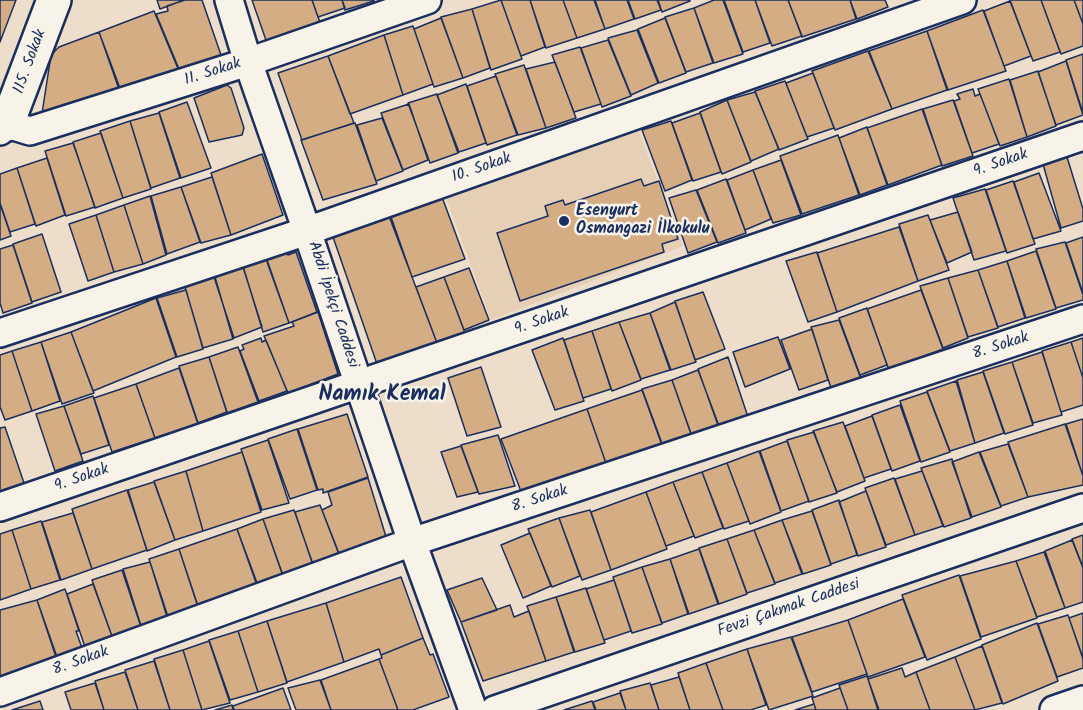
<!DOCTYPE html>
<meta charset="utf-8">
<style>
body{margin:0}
canvas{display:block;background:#ecdeca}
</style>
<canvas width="1083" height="710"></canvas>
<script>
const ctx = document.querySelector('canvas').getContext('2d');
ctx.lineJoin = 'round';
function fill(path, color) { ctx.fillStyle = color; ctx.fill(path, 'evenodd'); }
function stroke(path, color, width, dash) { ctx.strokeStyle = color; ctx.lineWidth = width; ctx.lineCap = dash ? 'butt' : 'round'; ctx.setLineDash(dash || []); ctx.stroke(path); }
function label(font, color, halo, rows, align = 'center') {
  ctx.font = font + ' Kalam,sans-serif'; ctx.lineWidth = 5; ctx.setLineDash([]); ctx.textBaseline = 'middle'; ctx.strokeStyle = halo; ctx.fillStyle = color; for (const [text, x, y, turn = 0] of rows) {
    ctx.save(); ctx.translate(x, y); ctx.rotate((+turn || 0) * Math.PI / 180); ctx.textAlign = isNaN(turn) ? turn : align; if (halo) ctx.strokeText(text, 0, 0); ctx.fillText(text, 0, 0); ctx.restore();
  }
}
const built = new Path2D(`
 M 637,127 L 683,246 L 491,320 L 445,195 Z`);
const building = new Path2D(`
 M 0,0 L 16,0 L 0,42 Z
 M 157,0 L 184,0 L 160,9 Z
 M 185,0 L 202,0 L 221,55 L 179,69 L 156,14 L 168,11 L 167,6 Z
 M 252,0 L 312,0 L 322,28 L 268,46 Z
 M 312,0 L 342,0 L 345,8 L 318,17 Z
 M 342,0 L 374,0 L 374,1 L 345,10 Z
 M 501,0 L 530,0 L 545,47 L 521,56 Z
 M 501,0 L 522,59 L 491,70 L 472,9 Z
 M 530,0 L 563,0 L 577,38 L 546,48 Z
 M 563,0 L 594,0 L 605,29 L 577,38 Z
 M 595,0 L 627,0 L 634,19 L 605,29 Z
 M 628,0 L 657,0 L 661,10 L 635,19 Z
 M 658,0 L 690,0 L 690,1 L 662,12 Z
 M 714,0 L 723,0 L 743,54 L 714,63 L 694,8 Z
 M 724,0 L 755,0 L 770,43 L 743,52 Z
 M 755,0 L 788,0 L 802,36 L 772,46 Z
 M 788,0 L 850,0 L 856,19 L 802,37 Z
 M 850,0 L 885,0 L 888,7 L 857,19 Z
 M 1010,0 L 1041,0 L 1060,52 L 1033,61 Z
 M 1041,0 L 1074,0 L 1083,24 L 1083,46 L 1061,54 Z
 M 1074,0 L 1083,0 L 1083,24 Z
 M 1010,1 L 1031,56 L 1004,66 L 984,11 Z
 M 694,8 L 713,63 L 686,72 L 665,17 Z
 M 472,9 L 490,68 L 463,78 L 441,17 Z
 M 983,10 L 1006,71 L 948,90 L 927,31 Z
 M 154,11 L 179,71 L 121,91 L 99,32 Z
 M 441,18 L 463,78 L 434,87 L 414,29 Z
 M 665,18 L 686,73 L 659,83 L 638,29 Z
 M 413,26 L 433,84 L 403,95 L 384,35 Z
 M 637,30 L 658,83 L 631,95 L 608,38 Z
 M 927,31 L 947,90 L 892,109 L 869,51 Z
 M 99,32 L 120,92 L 41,120 L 51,55 L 59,47 Z
 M 384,35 L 403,95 L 350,114 L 328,56 Z
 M 608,40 L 631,96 L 602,107 L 581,48 Z
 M 580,47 L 601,104 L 574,112 L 552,55 Z
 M 868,51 L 892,109 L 835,130 L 812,71 Z
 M 1083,54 L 1083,113 L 1066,60 Z
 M 328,56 L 354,123 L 302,140 L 278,73 Z
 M 1066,61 L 1083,115 L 1056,125 L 1038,72 Z
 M 555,62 L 576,118 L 546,128 L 526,69 Z
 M 524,65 L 546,128 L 518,135 L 495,74 Z
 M 1038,71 L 1056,126 L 1027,137 L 1010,80 Z
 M 813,73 L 834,128 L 807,137 L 786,83 Z
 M 496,76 L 517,135 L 487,145 L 467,86 Z
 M 1009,79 L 1027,137 L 1000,146 L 978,89 Z
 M 785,81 L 808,139 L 779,150 L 755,91 Z
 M 466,84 L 486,143 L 459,152 L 437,95 Z
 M 227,85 L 231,88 L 244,128 L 242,135 L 209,142 L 194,98 Z
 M 973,89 L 975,96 L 980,94 L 999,144 L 972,153 L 954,101 L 960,99 L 957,94 Z
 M 755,92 L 779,149 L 751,161 L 727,100 Z
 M 437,94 L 458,153 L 430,163 L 408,103 Z
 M 727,100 L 751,162 L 722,174 L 700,112 Z
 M 953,100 L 973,156 L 942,166 L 923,109 Z
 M 187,102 L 211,168 L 181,178 L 159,112 Z
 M 409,104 L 428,160 L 403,170 L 381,113 Z
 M 922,109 L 942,165 L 888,185 L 867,128 Z
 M 159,113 L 180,178 L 151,188 L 130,121 Z
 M 700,113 L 721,172 L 693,181 L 672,123 Z
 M 382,118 L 403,171 L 376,181 L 357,125 Z
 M 130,121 L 151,189 L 123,198 L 100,131 Z
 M 671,121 L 692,180 L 665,191 L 642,130 Z
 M 355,123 L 377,184 L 323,200 L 301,140 Z
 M 867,127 L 887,185 L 860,195 L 839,138 Z
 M 101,133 L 123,198 L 95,208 L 73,142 Z
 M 838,135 L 859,195 L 802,214 L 780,156 Z
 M 73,143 L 95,207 L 66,216 L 45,151 Z
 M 262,154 L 283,215 L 231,235 L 211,173 Z
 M 1067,157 L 1083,209 L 1083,221 L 1061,228 L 1043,164 Z
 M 47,158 L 65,215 L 36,226 L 17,168 Z
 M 781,160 L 801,215 L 773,223 L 753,170 Z
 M 17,168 L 35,224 L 10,232 L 0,203 L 0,174 Z
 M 753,170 L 771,219 L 745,230 L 727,180 Z
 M 1039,173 L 1061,231 L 1033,239 L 1014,182 Z
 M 212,177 L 231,235 L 201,243 L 181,187 Z
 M 641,179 L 644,186 L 659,181 L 678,239 L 662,244 L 664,252 L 520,301 L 497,233 L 548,216 L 545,206 L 563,200 L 565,205 Z
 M 726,179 L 746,233 L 718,243 L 697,190 Z
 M 1013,181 L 1035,244 L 1007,253 L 986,190 Z
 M 181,187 L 200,242 L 167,254 L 151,196 Z
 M 985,189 L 1006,251 L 974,260 L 953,198 Z
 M 696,190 L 717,242 L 688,253 L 669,198 Z
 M 150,196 L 166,255 L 143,264 L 124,205 Z
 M 442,197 L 465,259 L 412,277 L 391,217 Z
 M 0,204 L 11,236 L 0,240 Z
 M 124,205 L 143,264 L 114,272 L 96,215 Z
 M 958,212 L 972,252 L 947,263 L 930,220 Z
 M 96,215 L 114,272 L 88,281 L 69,224 Z
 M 928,215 L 949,270 L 918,281 L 899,224 Z
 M 389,216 L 437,343 L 377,364 L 333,237 Z
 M 899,227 L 918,281 L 837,312 L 817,253 Z
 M 42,234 L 61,292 L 32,302 L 13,244 Z
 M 1083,237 L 1083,293 L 1066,243 Z
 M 1065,242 L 1083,295 L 1083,300 L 1056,308 L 1036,249 Z
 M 13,245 L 32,303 L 3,313 L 0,303 L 0,249 Z
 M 1036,251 L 1056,309 L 1026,318 L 1007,261 Z
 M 286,252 L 288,255 L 296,252 L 317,312 L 289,323 L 267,260 Z
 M 817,252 L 837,312 L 808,322 L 786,261 Z
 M 266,259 L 289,323 L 263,332 L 243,266 Z
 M 1007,261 L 1025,318 L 998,327 L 978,270 Z
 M 243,267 L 262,327 L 234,338 L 214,277 Z
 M 469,268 L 489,320 L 464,330 L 444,277 Z
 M 978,270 L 998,328 L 968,337 L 948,278 Z
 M 215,277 L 233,339 L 203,348 L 185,287 Z
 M 444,277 L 465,333 L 437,343 L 416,287 Z
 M 948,278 L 968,338 L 943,348 L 920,286 Z
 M 186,290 L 203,349 L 177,357 L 157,298 Z
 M 921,290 L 943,349 L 889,370 L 867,309 Z
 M 703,292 L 725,349 L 695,360 L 675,301 Z
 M 156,298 L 176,357 L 93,391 L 71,332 Z
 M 675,302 L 696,362 L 671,370 L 650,313 Z
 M 867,308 L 887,365 L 860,375 L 839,318 Z
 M 318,312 L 338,374 L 288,393 L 264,336 L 294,326 L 292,322 Z
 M 650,313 L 670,370 L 641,379 L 619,322 Z
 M 839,320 L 861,379 L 831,388 L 811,327 Z
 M 619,322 L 641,380 L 612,391 L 592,331 Z
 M 812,329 L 828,380 L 799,390 L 781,340 Z
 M 592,331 L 611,389 L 583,398 L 564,340 Z
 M 71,332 L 94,393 L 62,404 L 41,342 Z
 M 778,337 L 790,369 L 745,387 L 733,352 Z
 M 261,338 L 262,342 L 266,340 L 287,391 L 259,401 L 240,351 L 244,349 L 242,345 Z
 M 563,338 L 584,401 L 555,410 L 532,350 Z
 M 1083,338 L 1083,378 L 1071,342 Z
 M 41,342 L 60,401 L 32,411 L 12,351 Z
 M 1071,342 L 1083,378 L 1083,405 L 1061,412 L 1042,351 Z
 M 238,347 L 258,402 L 227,413 L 209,357 Z
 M 12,351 L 32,411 L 5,420 L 0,407 L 0,355 Z
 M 1042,352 L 1062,415 L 1033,423 L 1012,362 Z
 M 209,357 L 227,412 L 198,423 L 179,366 Z
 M 728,357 L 748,417 L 719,428 L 698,369 Z
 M 1012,362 L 1033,425 L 1005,434 L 983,371 Z
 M 481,367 L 501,427 L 467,436 L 448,378 Z
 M 179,368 L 198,424 L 155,438 L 136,384 Z
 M 698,370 L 719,426 L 691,434 L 672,380 Z
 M 983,372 L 1004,433 L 975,443 L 957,380 Z
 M 672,380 L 693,439 L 664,449 L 642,389 Z
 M 956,381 L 975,443 L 950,451 L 927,391 Z
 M 136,384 L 155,438 L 112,452 L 94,398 Z
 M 642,390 L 663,448 L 607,466 L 587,409 Z
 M 927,392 L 950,452 L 921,462 L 900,401 Z
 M 93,396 L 109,445 L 81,454 L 64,406 Z
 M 900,405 L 920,461 L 892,471 L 872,415 Z
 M 64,406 L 83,461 L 55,471 L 36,414 Z
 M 587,409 L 607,466 L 522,494 L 501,439 Z
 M 347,414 L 368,477 L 323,493 L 323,489 L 318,490 L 298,429 Z
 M 872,416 L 891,469 L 864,478 L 845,426 Z
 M 1083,419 L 1083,476 L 1066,424 Z
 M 843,422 L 865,481 L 837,492 L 813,431 Z
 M 1065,424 L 1083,476 L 1083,485 L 1028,497 L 1008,442 Z
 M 5,427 L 24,483 L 0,491 L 0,428 Z
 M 297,429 L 317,490 L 290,499 L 268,439 Z
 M 814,432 L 837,493 L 809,502 L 787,440 Z
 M 498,435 L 515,486 L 479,494 L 461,445 Z
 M 268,440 L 289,503 L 262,510 L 241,449 Z
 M 787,441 L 809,501 L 781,511 L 760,451 Z
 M 1008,444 L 1028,497 L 1001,506 L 980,452 Z
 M 461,446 L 478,492 L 457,497 L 441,452 Z
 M 759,451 L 781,512 L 750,524 L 727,463 Z
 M 242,452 L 261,512 L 203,531 L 186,471 Z
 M 979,452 L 1001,507 L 972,517 L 952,462 Z
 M 952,459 L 971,518 L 944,527 L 921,468 Z
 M 727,463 L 749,521 L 724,529 L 702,472 Z
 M 186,471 L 203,531 L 175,540 L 154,481 Z
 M 922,471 L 943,526 L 915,535 L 895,479 Z
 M 702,472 L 723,528 L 695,538 L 673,482 Z
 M 368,478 L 387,540 L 340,556 L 322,510 L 332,505 L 328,492 Z
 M 894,478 L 915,535 L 886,545 L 865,488 Z
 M 154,482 L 175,540 L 147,551 L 128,490 Z
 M 673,482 L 694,536 L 666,546 L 646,492 Z
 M 127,490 L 147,550 L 92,569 L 72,509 Z
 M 866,491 L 886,547 L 858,556 L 839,502 Z
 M 646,492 L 667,549 L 611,570 L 591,512 Z
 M 839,500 L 857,555 L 831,564 L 812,510 Z
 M 320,505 L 340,557 L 314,568 L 295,512 Z
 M 294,510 L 315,570 L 285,581 L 263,519 Z
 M 590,510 L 611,570 L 582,580 L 559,518 Z
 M 812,511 L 831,565 L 803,574 L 782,520 Z
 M 73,513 L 92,569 L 61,580 L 42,522 Z
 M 559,518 L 580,576 L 552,587 L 528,529 Z
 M 263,519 L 285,582 L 260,591 L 237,529 Z
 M 782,520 L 802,574 L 775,583 L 754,530 Z
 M 41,521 L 60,580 L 31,589 L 12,530 Z
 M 237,529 L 259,591 L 199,610 L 179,549 Z
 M 12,530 L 31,589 L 0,600 L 0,534 Z
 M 754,530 L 775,584 L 747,593 L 727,539 Z
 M 530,533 L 551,586 L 523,598 L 501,545 Z
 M 1083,535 L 1083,567 L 1072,539 Z
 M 727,539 L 747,594 L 719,604 L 699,548 Z
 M 1072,540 L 1083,568 L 1083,602 L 1065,608 L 1045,551 Z
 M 179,549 L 199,609 L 169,620 L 149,559 Z
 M 699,549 L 718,604 L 689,614 L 670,559 Z
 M 1044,552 L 1065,608 L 1037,617 L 1016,561 Z
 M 670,559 L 688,614 L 662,623 L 642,567 Z
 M 1016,561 L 1037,618 L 981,637 L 960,576 Z
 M 150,562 L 168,620 L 142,629 L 123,569 Z
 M 642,567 L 662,624 L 632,633 L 613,577 Z
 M 122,570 L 142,630 L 113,639 L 92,580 Z
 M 959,575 L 981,639 L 927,660 L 902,595 Z
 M 401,577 L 423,638 L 381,655 L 379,649 L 344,662 L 326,603 Z
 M 482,578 L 497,610 L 461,622 L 447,590 Z
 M 614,580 L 631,631 L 604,640 L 586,589 Z
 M 93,584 L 113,639 L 86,650 L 67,594 Z
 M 586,588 L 605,643 L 575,652 L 556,597 Z
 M 65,589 L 79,631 L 76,631 L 83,651 L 58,660 L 37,600 Z
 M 556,597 L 574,652 L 546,661 L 527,606 Z
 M 903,599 L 925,657 L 868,677 L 848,620 Z
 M 37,600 L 57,660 L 0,681 L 0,610 Z
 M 326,603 L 344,662 L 287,682 L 267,621 Z
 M 510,605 L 514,617 L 529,611 L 546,661 L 483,681 L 461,622 Z
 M 1083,613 L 1083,658 L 1069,618 Z
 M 1068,615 L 1083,659 L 1083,668 L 1057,677 L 1038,624 Z
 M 848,620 L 867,674 L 812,692 L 792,637 Z
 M 267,621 L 287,683 L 258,692 L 238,631 Z
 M 1037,623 L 1058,681 L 1003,704 L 982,645 Z
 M 238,631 L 258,692 L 230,700 L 209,640 Z
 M 791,637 L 813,696 L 769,710 L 747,649 Z
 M 423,638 L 430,655 L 433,654 L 449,697 L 413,710 L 398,710 L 379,659 L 382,658 L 381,655 Z
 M 209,641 L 230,703 L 202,710 L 183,650 Z
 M 982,646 L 1002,703 L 975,710 L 955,657 Z
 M 747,649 L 766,705 L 751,710 L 723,710 L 706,663 Z
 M 183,650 L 202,710 L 170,710 L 154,659 Z
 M 955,657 L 975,710 L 930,710 L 916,672 Z
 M 379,659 L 398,710 L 331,710 L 321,680 Z
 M 154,661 L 170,710 L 138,710 L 125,670 Z
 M 706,663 L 723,710 L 690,710 L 678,673 Z
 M 902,668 L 905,677 L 916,672 L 930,710 L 879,710 L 868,679 Z
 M 125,672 L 138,710 L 104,710 L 95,681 Z
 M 867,676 L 878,710 L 848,710 L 839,685 Z
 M 679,677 L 690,710 L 659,710 L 651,685 Z
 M 320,680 L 331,710 L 296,710 L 288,688 Z
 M 95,683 L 104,710 L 71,710 L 65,692 Z
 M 650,683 L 659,710 L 626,710 L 620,691 Z
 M 283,688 L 291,710 L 234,710 L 233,706 Z
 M 840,688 L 848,710 L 816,710 L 812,698 Z
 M 620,693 L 626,710 L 596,710 L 593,702 Z
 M 40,701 L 43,710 L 12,710 Z
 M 592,701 L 595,710 L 564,710 Z
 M 814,704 L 816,710 L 795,710 Z
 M 232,705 L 233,710 L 215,710 Z`);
const minor = new Path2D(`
 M 229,0 L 248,62 L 307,231 L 412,542 L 473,710
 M 0,131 L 7,124 L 30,131 L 248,62 L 427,0
 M 0,333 L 307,231 L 962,0
 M 0,507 L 1083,136
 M 0,692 L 412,542 L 1083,319
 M 495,710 L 1083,508
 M 1054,710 L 1083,700`);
const tertiary = new Path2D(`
 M 0,121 L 7,124 L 54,0`);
const markers = [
 [564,221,6,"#1b2f5e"]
];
const streetNames = [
 ["115. Sokak",31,62,-70],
 ["11. Sokak",213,73,-18],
 ["9. Sokak",1001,164,-19],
 ["10. Sokak",482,169,-19],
 ["Abdi İpekçi Caddesi",332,305,72],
 ["9. Sokak",542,322,-19],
 ["8. Sokak",1001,347,-18],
 ["9. Sokak",82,479,-19],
 ["8. Sokak",540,500,-18],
 ["Fevzi Çakmak Caddesi",789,609,-19],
 ["8. Sokak",81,662,-20]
];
const poiNames = [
 ["Esenyurt",576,212],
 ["Osmangazi İlkokulu",576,230]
];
const districtNames = [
 ["Namık Kemal",382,396]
];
fill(built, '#e5cfb5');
fill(building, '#d4ad85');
stroke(building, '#1b2f5e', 1.5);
stroke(minor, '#1b2f5e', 32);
stroke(tertiary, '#1b2f5e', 38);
stroke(minor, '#f7f3e8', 27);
stroke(tertiary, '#f7f3e8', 33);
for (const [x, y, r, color] of markers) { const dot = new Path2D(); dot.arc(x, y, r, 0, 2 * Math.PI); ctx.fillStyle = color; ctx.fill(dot); stroke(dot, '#f7f3e8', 2); }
label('16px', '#1b2f5e', '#f7f3e8', streetNames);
label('bold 16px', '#1b2f5e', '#f7f3e8', poiNames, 'left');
label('bold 22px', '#1b2f5e', '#f7f3e8', districtNames);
</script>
